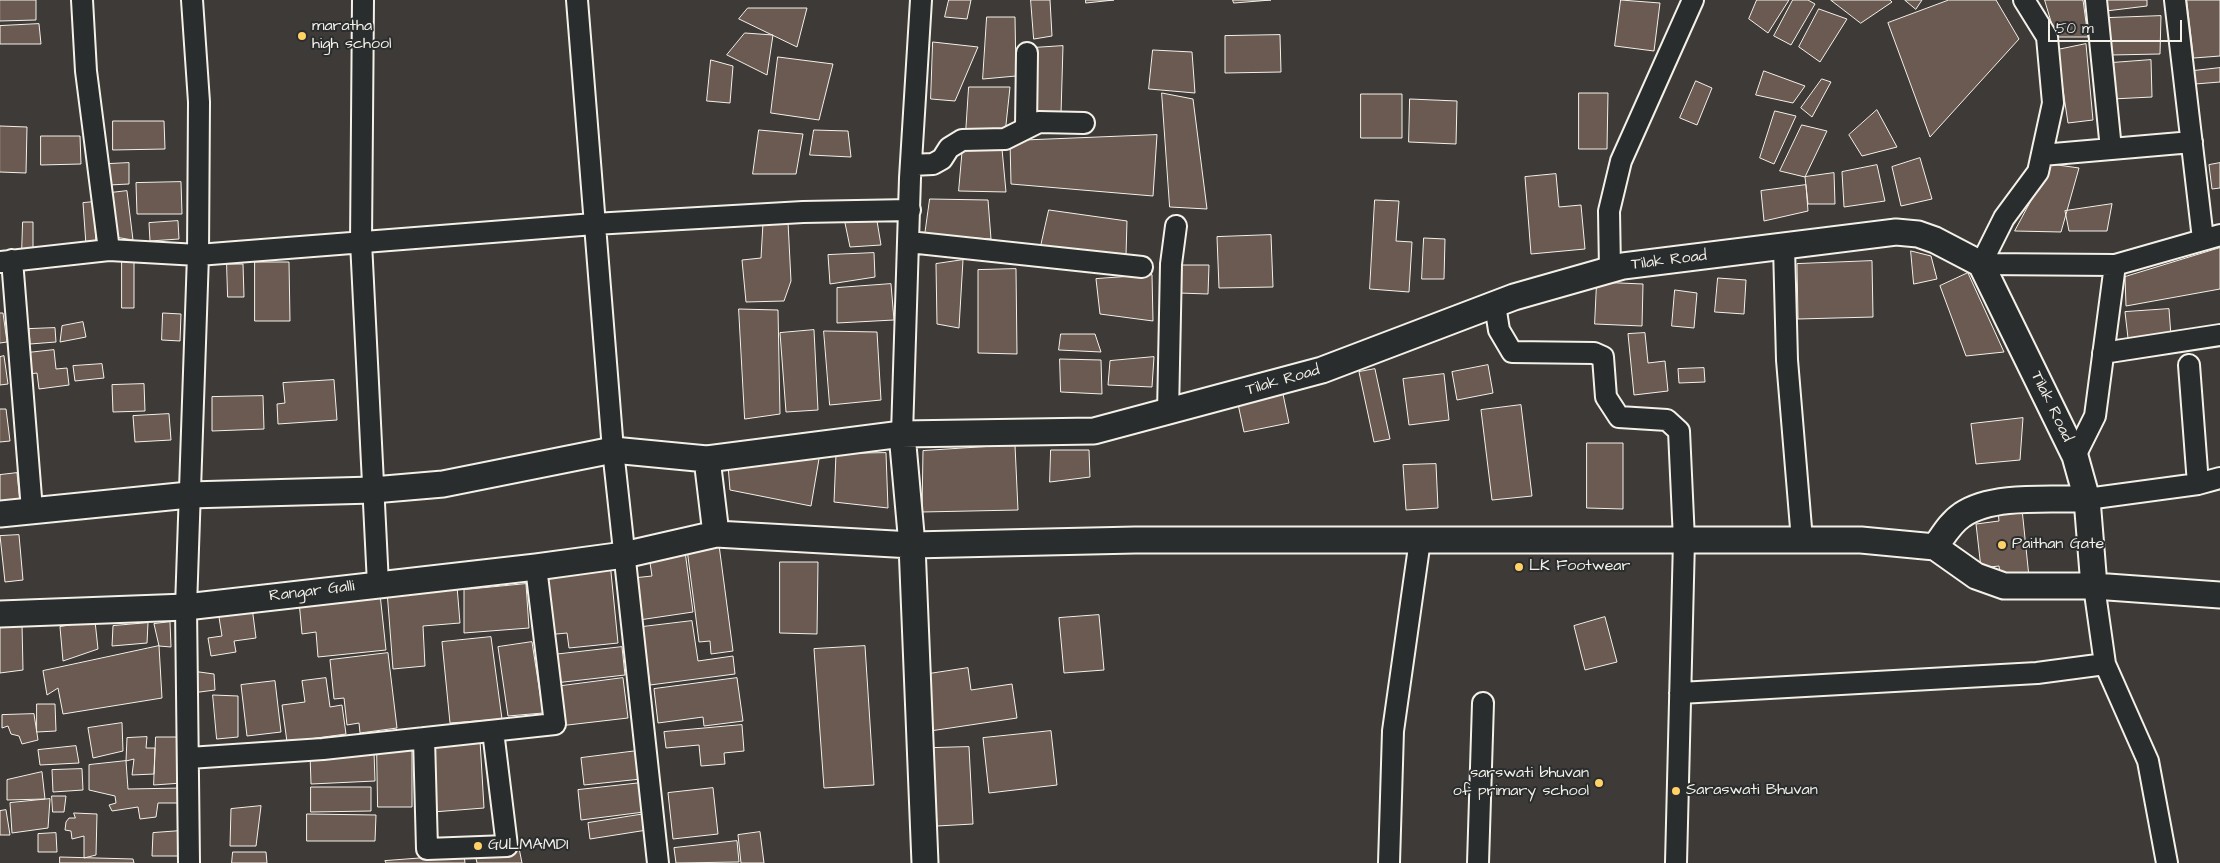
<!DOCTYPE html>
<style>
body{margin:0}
#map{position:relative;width:2220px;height:863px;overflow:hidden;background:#3d3a38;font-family:"Architects Daughter",sans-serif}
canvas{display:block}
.scale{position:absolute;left:2048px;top:20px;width:134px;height:22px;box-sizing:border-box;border:2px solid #f4f1e8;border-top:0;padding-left:6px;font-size:15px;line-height:18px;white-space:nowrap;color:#f4f1e8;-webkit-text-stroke:4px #2a2d2e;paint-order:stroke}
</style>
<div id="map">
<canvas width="2220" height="863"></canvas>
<div class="scale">50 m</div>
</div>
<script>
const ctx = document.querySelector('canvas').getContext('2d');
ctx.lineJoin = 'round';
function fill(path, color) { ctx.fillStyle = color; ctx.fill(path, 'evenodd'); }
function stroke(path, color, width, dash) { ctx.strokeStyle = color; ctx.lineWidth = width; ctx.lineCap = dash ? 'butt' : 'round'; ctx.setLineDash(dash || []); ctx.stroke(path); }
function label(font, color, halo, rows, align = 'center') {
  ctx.font = font + ' "Architects Daughter",sans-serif'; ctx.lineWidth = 4; ctx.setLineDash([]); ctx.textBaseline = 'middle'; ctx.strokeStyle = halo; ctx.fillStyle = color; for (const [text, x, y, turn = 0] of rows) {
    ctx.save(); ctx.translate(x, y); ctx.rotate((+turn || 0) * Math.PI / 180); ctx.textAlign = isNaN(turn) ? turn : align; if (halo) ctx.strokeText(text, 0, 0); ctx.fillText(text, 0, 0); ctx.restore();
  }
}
const building = new Path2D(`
 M 0,0 L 36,0 L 36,20 L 0,21 Z
 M 949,0 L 971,0 L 967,19 L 945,17 Z
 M 1031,0 L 1050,0 L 1052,36 L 1034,39 Z
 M 1086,0 L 1114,0 L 1086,3 Z
 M 1233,0 L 1271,0 L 1234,3 Z
 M 1621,0 L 1660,3 L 1654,51 L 1615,46 Z
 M 1757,0 L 1789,0 L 1768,33 L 1749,19 Z
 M 1793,0 L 1808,0 L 1815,4 L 1791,45 L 1774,36 Z
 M 1831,0 L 1890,0 L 1892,2 L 1861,23 Z
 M 1905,0 L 1922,0 L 1916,9 Z
 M 1949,0 L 1996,0 L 2019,39 L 1930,137 L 1888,23 Z
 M 2045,0 L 2083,0 L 2088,37 L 2056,37 Z
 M 2104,0 L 2147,0 L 2147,6 L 2106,11 Z
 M 2187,0 L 2220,0 L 2220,56 L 2194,58 Z
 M 748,8 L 807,8 L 797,47 L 739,19 Z
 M 1819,9 L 1847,19 L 1820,62 L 1799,47 Z
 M 2161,16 L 2160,54 L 2111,55 L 2108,18 Z
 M 987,17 L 1015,17 L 1016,76 L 983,79 Z
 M 39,24 L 41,44 L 0,44 L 0,26 Z
 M 745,33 L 773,35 L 767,75 L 727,55 Z
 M 1280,35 L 1281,72 L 1225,73 L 1225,36 Z
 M 933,42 L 978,47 L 955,101 L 931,99 Z
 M 2086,44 L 2093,120 L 2068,123 L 2057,50 Z
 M 1063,46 L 1061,114 L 1037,113 L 1032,48 Z
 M 1153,50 L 1192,52 L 1195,93 L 1149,89 Z
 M 778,57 L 833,64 L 819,120 L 771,113 Z
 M 711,60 L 733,66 L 730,103 L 707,101 Z
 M 2151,60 L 2152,97 L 2112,99 L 2111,63 Z
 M 2220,68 L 2220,82 L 2195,84 L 2193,71 Z
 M 1764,71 L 1805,86 L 1793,103 L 1756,95 Z
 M 1822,79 L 1831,82 L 1812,117 L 1801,108 Z
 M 1696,81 L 1712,88 L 1697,125 L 1680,118 Z
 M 969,87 L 1010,87 L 1005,134 L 966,133 Z
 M 1162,93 L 1193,99 L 1207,209 L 1170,207 Z
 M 1579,93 L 1608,93 L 1607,149 L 1579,149 Z
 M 1361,94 L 1402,94 L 1402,138 L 1361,138 Z
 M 1410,99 L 1457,101 L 1456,144 L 1409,142 Z
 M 1877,110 L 1897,147 L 1862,156 L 1849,135 Z
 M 1775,111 L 1796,116 L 1774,164 L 1760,158 Z
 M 113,121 L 164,121 L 165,149 L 113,150 Z
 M 1802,125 L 1827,131 L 1805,177 L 1780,171 Z
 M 0,126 L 27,127 L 26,173 L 0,172 Z
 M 759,130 L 803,134 L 796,174 L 753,174 Z
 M 814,130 L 848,131 L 851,157 L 810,155 Z
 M 1157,135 L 1153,196 L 1011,184 L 1010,141 Z
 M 41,136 L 80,136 L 81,164 L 41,165 Z
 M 963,145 L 1002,149 L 1006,192 L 959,191 Z
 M 1920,158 L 1932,199 L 1901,206 L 1892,167 Z
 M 129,163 L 129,184 L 109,185 L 108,164 Z
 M 2220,163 L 2220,188 L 2212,189 L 2209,165 Z
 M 2051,164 L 2079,168 L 2061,232 L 2015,231 Z
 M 1877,165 L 1885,201 L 1844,207 L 1842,172 Z
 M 1834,173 L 1835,204 L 1808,204 L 1805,177 Z
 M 1556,174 L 1559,207 L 1581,205 L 1585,249 L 1531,254 L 1525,177 Z
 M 181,182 L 182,214 L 137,214 L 136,183 Z
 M 1806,185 L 1808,211 L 1764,221 L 1761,191 Z
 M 127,191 L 133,240 L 115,237 L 110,193 Z
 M 930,199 L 988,200 L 991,239 L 925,235 Z
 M 1375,200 L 1399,201 L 1396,241 L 1412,242 L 1409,292 L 1370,289 Z
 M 94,202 L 96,245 L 86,245 L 83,203 Z
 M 2112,204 L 2107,231 L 2069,231 L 2065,211 Z
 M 1049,210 L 1127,221 L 1126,255 L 1041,246 Z
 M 178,221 L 179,239 L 150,241 L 149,223 Z
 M 877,221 L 881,245 L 850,247 L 845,223 Z
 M 23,222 L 33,222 L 33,253 L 22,253 Z
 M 788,222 L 791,281 L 784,301 L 746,302 L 742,260 L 761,258 L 763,223 Z
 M 1271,235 L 1273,287 L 1219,288 L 1217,237 Z
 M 1424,238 L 1445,239 L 1444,279 L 1422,279 Z
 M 2220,248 L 2220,289 L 2126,306 L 2125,277 Z
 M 1911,251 L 1931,256 L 1937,279 L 1914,284 Z
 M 874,253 L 875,277 L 830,284 L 828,255 Z
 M 122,260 L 134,260 L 134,308 L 122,308 Z
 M 963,260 L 959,328 L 937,324 L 936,264 Z
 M 1872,261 L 1873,317 L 1798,319 L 1797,264 Z
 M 255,262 L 289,262 L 290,321 L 255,321 Z
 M 227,264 L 243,264 L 244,297 L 228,297 Z
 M 1180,265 L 1209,265 L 1208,294 L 1179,293 Z
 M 1016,269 L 1017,354 L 978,353 L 978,270 Z
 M 1968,273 L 2004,352 L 1966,356 L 1940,286 Z
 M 1152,275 L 1153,321 L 1100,314 L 1096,279 Z
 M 1718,278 L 1746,280 L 1744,314 L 1715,312 Z
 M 1597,282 L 1643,284 L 1642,326 L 1595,324 Z
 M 891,284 L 894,320 L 837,323 L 837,288 Z
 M 1675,290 L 1697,293 L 1694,328 L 1672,326 Z
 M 739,309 L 778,310 L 780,414 L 745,419 Z
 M 2169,309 L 2171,336 L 2128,338 L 2125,312 Z
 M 0,313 L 3,313 L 7,342 L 0,343 Z
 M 163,313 L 181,314 L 180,341 L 162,340 Z
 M 83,322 L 86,337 L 60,342 L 62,326 Z
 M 55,328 L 56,342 L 30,344 L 29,329 Z
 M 814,330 L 818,410 L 786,412 L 780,333 Z
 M 824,331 L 877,332 L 881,400 L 830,405 Z
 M 1645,333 L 1648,363 L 1665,361 L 1668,391 L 1634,395 L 1628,334 Z
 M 1061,334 L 1095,334 L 1101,352 L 1059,350 Z
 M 54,350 L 56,369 L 67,368 L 69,385 L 39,389 L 37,373 L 29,374 L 27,353 Z
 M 4,356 L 8,384 L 0,385 L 0,357 Z
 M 1154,357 L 1152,387 L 1108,385 L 1110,361 Z
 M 1060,359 L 1101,360 L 1102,394 L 1061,392 Z
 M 102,364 L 104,378 L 75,381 L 73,366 Z
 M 1488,365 L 1493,393 L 1457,400 L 1452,372 Z
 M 1704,368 L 1705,382 L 1679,383 L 1678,369 Z
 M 1375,369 L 1390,439 L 1374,442 L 1359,372 Z
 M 1444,374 L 1449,420 L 1409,425 L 1403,379 Z
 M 334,380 L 337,420 L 278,424 L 277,404 L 285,403 L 283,383 Z
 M 144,384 L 145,411 L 113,412 L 112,385 Z
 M 1283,394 L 1289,423 L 1244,432 L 1238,404 Z
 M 263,396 L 264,429 L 212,431 L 212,397 Z
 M 1521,405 L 1532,496 L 1492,500 L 1481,410 Z
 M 0,409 L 6,409 L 10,441 L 0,442 Z
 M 169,414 L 171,440 L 135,442 L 133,416 Z
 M 2023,418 L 2020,460 L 1976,464 L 1971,424 Z
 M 1587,443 L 1623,443 L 1623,509 L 1587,508 Z
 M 1015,445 L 1018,510 L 922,512 L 923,451 Z
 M 1051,450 L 1089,450 L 1090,477 L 1050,482 Z
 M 820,453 L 811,506 L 730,490 L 728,465 Z
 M 886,453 L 888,508 L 834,502 L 836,454 Z
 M 1436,464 L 1438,508 L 1406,510 L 1403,465 Z
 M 17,473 L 20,502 L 0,504 L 0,475 Z
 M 2022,509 L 2029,577 L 2001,580 L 1999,566 L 1981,568 L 1976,524 L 1999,521 L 1998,511 Z
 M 19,535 L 23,580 L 5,582 L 0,536 Z
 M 719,545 L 733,651 L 711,654 L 710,641 L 699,642 L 687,549 Z
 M 685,551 L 693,612 L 639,620 L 633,578 L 652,576 L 649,556 Z
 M 610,562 L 618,643 L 569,648 L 567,633 L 546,635 L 539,569 Z
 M 780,562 L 818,562 L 817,634 L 780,633 Z
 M 526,584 L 529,628 L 464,633 L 464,590 Z
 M 457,586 L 460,623 L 423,626 L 425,666 L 393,669 L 387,591 Z
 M 380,594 L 386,650 L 318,657 L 316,632 L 302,634 L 299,601 Z
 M 252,607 L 256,638 L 234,641 L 236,652 L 211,656 L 208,638 L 222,636 L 218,611 Z
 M 1099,615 L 1104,670 L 1064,673 L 1059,618 Z
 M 1605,617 L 1617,662 L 1585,670 L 1574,626 Z
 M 95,621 L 98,649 L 63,661 L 60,627 Z
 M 692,621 L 698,661 L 733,656 L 735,674 L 650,685 L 642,627 Z
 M 170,622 L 171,647 L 159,646 L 154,624 Z
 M 148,623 L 147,643 L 112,646 L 113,626 Z
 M 22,624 L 23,670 L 0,673 L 0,626 Z
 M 491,637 L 502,719 L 450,723 L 442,642 Z
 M 532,642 L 543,713 L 508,716 L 498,647 Z
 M 159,646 L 162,698 L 63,714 L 58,688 L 47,695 L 43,671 Z
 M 865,646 L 874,785 L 824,788 L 814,649 Z
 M 622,647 L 625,675 L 555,683 L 552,655 Z
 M 388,653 L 397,728 L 360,733 L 359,723 L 347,725 L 344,698 L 334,699 L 330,660 Z
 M 968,668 L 971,690 L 1012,684 L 1017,718 L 930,731 L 922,675 Z
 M 192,671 L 214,674 L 215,690 L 192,693 Z
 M 326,678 L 330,707 L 342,705 L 346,734 L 287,742 L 282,705 L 305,702 L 302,681 Z
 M 623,678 L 628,718 L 559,726 L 554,687 Z
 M 737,678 L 743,721 L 704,726 L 703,717 L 658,723 L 654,689 Z
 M 275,681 L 281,732 L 247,736 L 241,685 Z
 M 213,695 L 238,696 L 238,737 L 217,739 Z
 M 37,704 L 55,704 L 56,731 L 37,732 Z
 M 34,714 L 38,740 L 22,744 L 19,736 L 11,734 L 8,726 L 2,728 L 2,715 Z
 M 122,723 L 123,751 L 93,758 L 88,728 Z
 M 742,725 L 744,751 L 724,753 L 725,764 L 701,766 L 699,745 L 666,748 L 664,732 Z
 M 1051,731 L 1057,785 L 989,793 L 983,738 Z
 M 147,737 L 146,748 L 155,748 L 154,774 L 132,775 L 134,759 L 126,761 L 127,738 Z
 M 156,737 L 181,737 L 182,783 L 154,785 Z
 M 480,740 L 484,808 L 433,812 L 429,743 Z
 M 76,746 L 79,763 L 40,765 L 38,750 Z
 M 377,747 L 412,747 L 412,807 L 378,807 Z
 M 969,747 L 973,824 L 937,826 L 933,748 Z
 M 637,751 L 641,779 L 584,785 L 581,758 Z
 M 374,752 L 375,781 L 311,784 L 310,754 Z
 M 126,761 L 128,789 L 182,788 L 180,803 L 158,803 L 156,817 L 140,819 L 138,807 L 112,811 L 109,805 L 116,803 L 115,796 L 89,790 L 89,765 Z
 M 82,769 L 83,790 L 53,792 L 52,770 Z
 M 42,772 L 45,799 L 7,800 L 7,780 Z
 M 641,783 L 644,812 L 581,820 L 578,790 Z
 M 311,787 L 371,787 L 371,811 L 311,812 Z
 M 713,788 L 718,834 L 673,839 L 668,793 Z
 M 52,796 L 66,796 L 64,812 L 53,812 Z
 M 50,799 L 48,828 L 12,833 L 10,803 Z
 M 261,806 L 256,846 L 230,846 L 231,809 Z
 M 6,810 L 10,835 L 0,835 L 0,811 Z
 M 74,813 L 97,814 L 96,855 L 84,858 L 84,836 L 72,839 L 71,831 L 65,830 L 66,822 L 69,818 L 75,818 Z
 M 307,814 L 376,815 L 375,841 L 307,841 Z
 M 645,814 L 647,830 L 590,839 L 588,823 Z
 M 180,831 L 179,856 L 152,856 L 153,833 Z
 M 760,832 L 764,863 L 741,863 L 738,835 Z
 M 56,833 L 57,852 L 38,852 L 38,834 Z
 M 737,841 L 739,862 L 676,863 L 674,848 Z
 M 519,848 L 522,863 L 477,863 L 475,854 Z
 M 233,852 L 266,852 L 267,863 L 232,863 Z
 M 464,855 L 465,863 L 386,863 L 385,861 Z
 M 60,857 L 133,859 L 134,863 L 60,863 Z`);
const minor = new Path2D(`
 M 82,0 L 86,71 L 109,250
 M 363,0 L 361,242 L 378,584
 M 577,0 L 613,450 L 658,863
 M 2024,0 L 2047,37 L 2053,103 L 2038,172 L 2004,218 L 1981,264 L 2115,265 L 2220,235
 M 2096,0 L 2111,149
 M 2175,0 L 2203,239
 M 1026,127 L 1027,53
 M 2042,155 L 2192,142
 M 911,165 L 933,164 L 942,159 L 949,148 L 962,140 L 1005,139 L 1039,122 L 1084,123
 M 909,242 L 1142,267
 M 1784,247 L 1787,360 L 1802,540
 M 12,260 L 32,510
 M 0,262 L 109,250 L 198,255 L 594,224 L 803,212 L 910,210
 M 1610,270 L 1609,211 L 1621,161 L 1693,0
 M 1495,305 L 1499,330 L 1512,352 L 1594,353 L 1603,357 L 1606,397 L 1619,417 L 1667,420 L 1679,431 L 1684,540 L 1676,863
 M 2103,353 L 2220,335
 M 2189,365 L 2198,484
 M 1168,413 L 1171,264 L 1176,226
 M 902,434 L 910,178 L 921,0
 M 2075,456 L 2095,416 L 2115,265
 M 2087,499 L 2198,484 L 2220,478
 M 2094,586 L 2105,664 L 2148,761 L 2167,863
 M 1680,693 L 2037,673 L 2105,664
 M 424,738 L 427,849 L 507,846 L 493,731
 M 189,758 L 323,749 L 555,724 L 536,567
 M 189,863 L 186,607 L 198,255 L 199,102 L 192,0
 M 1389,863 L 1393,731 L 1420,540
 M 1478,863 L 1483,703`);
const tertiary = new Path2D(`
 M 902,434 L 912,545 L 925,863
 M 707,459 L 716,534
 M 0,514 L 189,495 L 373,490 L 443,484 L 613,450 L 707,459 L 902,434 L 1094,431 L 1322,370 L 1514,297 L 1623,266 L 1896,232 L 1918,234 L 1935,240 L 1981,264 L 2075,456 L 2087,499 L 2094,586
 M 1935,547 C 1943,536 1950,523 1962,515 C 1992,494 2050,500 2087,499
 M 0,614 L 186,607 L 536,567 L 624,555 L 716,534 L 912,545 L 1135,540 L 1861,540 L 1935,547 L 1976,576 L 2004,586 L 2094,586 L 2220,595`);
const markers = [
 [302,36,5,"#ffd166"],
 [2002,545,5,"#ffd166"],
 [1519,567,5,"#ffd166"],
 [1599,783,5,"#ffd166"],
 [1676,791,5,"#ffd166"],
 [478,846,5,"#ffd166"]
];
const poiNames = [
 ["maratha",312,27],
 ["high school",312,45],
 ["Paithan Gate",2012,545],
 ["LK Footwear",1529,567],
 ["sarswati bhuvan",1589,774,"right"],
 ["of primary school",1589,792,"right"],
 ["Saraswati Bhuvan",1686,791],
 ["GULMAMDI",488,846]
];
const streetNames = [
 ["Tilak Road",1669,261,-7],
 ["Tilak Road",1283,381,-16],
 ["Tilak Road",2051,407,64],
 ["Rangar Galli",312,592,-7]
];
fill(building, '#6a5a51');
stroke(building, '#f4f1e8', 1);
stroke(minor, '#f4f1e8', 24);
stroke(tertiary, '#f4f1e8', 29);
stroke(minor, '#2a2d2e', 20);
stroke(tertiary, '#2a2d2e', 25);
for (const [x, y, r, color] of markers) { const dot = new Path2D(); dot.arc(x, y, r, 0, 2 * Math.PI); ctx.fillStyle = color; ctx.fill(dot); stroke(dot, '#2a2d2e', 2); }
label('16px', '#f4f1e8', '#2a2d2e', poiNames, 'left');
label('16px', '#f4f1e8', '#2a2d2e', streetNames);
</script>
